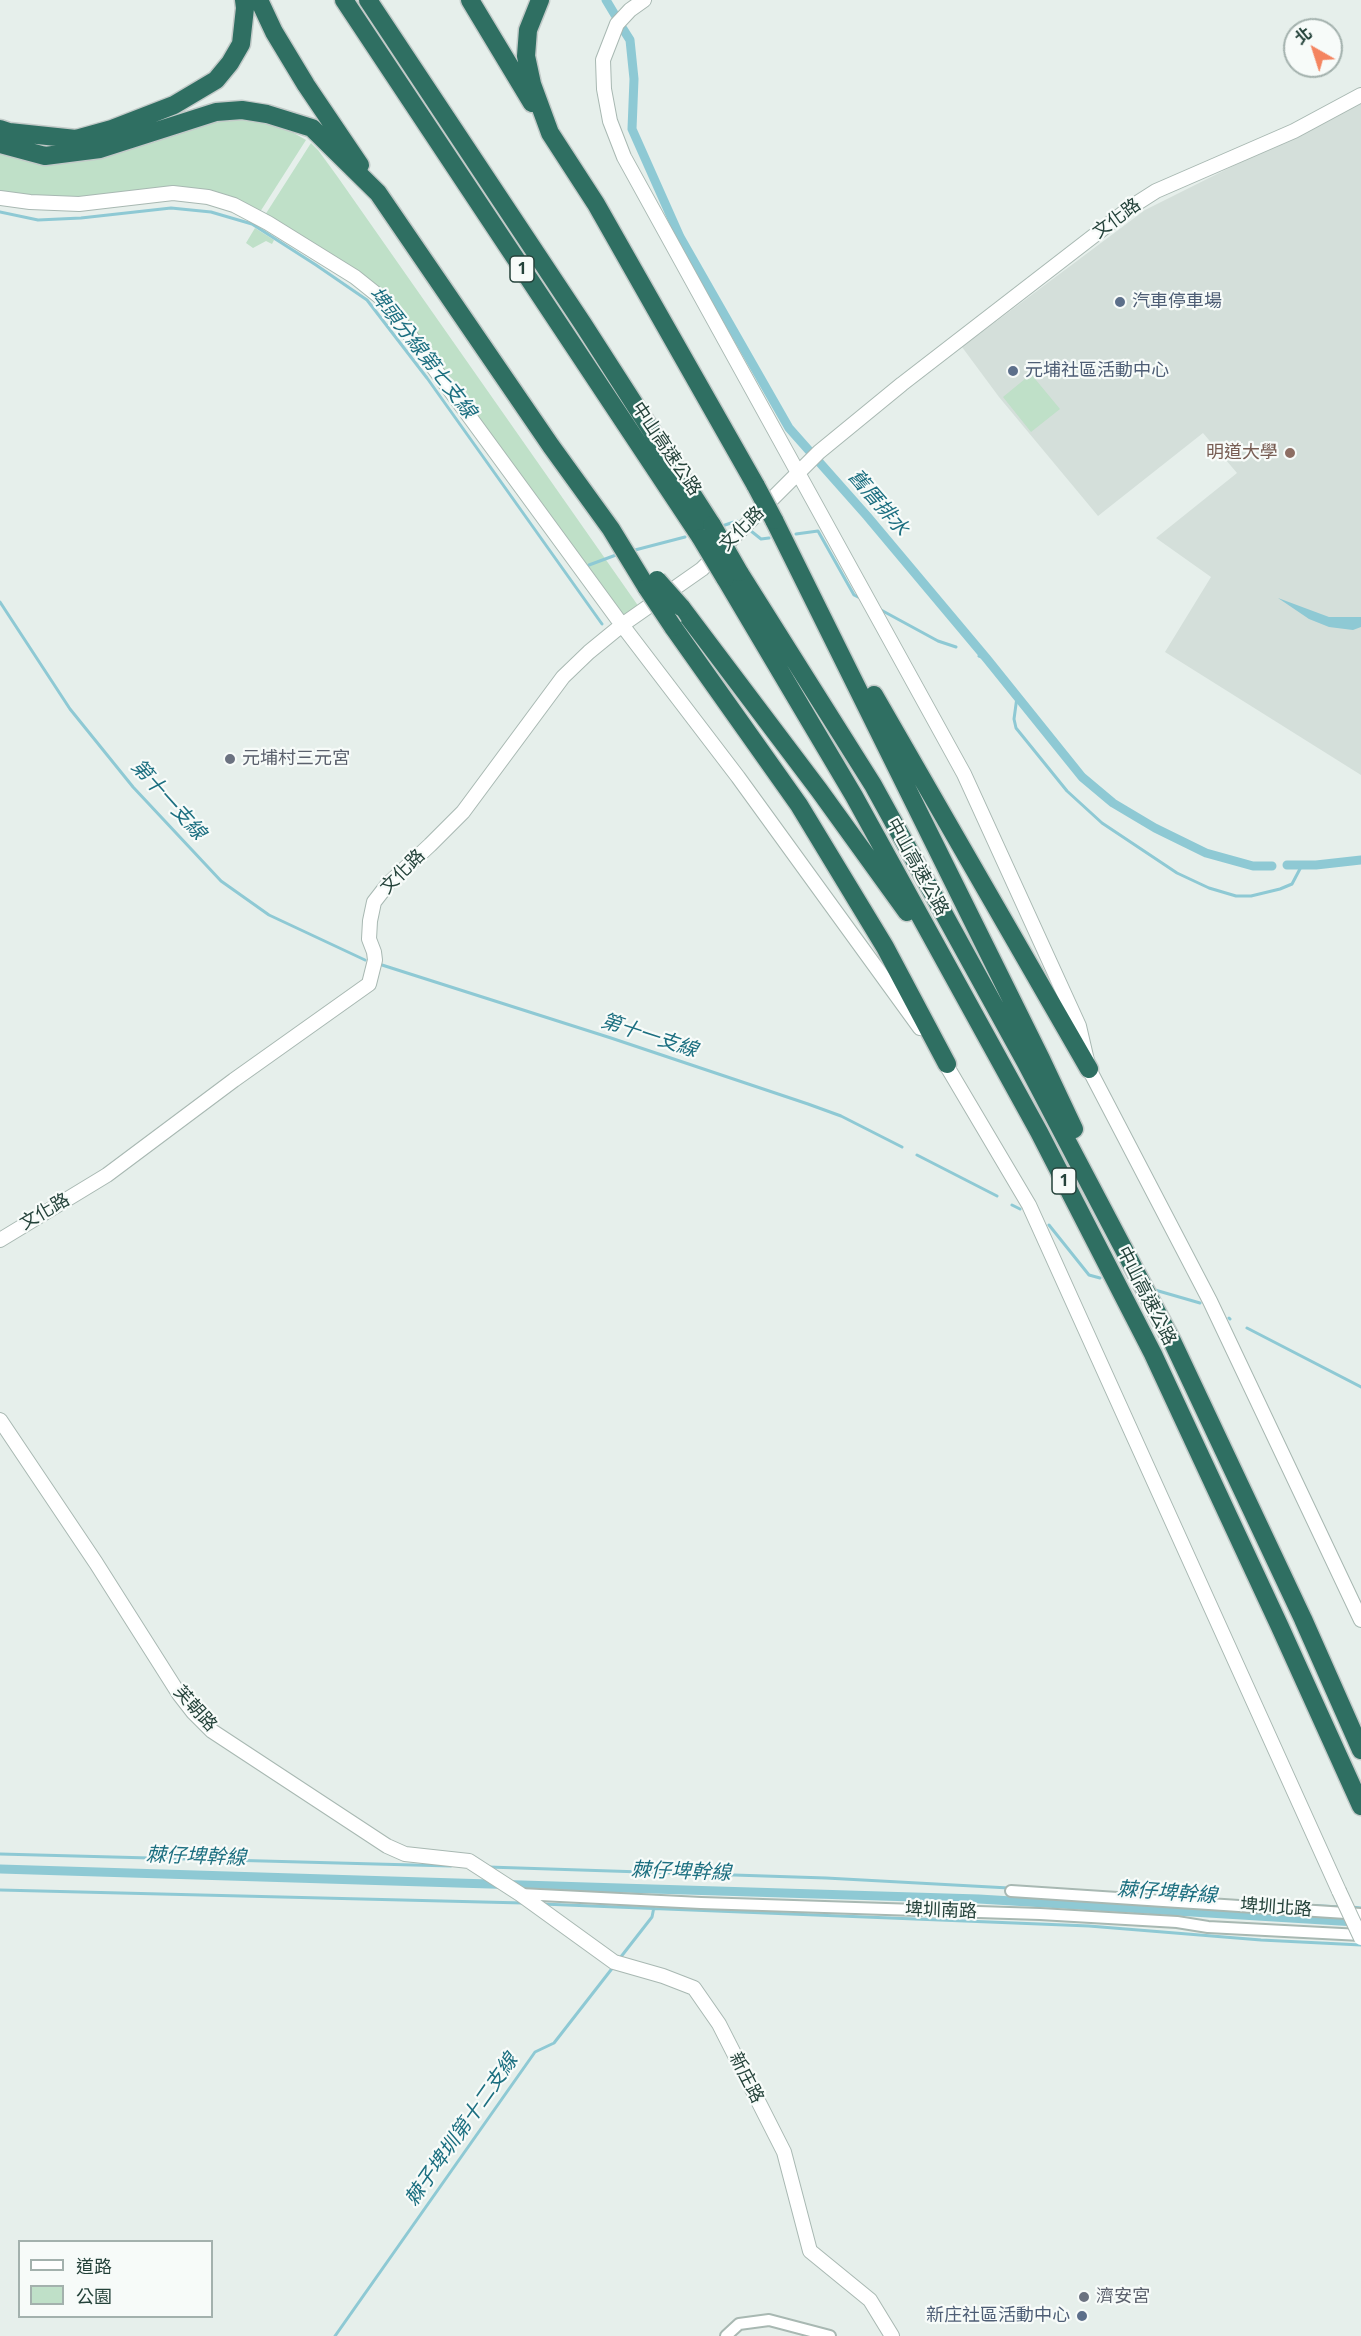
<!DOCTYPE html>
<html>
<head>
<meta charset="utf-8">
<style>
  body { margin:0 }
  #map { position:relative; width:1361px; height:2336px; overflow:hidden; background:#e6efeb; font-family:"Noto Sans","Noto Sans TC",sans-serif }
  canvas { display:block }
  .legend { position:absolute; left:18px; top:2240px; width:195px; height:78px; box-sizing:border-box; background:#f7fbf9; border:2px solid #a3b1ad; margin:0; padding:8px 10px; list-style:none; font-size:18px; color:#24423a }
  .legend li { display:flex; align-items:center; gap:12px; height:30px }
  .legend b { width:30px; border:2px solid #a3b1ad }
  .north { position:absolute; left:1283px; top:18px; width:60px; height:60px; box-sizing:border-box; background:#f7fbf9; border:2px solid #a3b1ad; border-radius:50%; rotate:321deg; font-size:16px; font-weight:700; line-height:24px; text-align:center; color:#24423a }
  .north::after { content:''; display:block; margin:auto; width:21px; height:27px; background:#f4845f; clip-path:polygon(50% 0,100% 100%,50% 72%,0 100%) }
</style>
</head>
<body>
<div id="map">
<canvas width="1361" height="2336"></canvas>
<ul class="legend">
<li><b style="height:8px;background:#fff"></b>道路</li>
<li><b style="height:16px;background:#bfe0c8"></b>公園</li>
</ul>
<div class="north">北</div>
</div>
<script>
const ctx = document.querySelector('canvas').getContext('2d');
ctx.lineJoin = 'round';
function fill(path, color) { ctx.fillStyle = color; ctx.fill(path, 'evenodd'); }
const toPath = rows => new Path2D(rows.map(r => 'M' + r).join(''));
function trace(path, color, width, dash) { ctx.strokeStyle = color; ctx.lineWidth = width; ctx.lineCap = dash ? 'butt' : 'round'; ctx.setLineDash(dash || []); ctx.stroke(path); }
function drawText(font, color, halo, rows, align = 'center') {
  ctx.font = font + ' "Noto Sans","Noto Sans TC",sans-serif'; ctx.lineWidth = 4.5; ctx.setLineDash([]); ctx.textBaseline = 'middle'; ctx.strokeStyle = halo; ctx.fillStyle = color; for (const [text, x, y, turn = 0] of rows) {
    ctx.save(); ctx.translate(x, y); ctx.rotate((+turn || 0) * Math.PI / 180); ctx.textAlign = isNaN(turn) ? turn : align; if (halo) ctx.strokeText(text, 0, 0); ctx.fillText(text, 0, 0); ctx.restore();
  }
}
const built = toPath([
  [1361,102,1361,775,1165,652,1211,577,1156,538,1237,473,1203,433,1098,516,999,397,962,347,1145,210]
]);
const green = toPath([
  [243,116,273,121,306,140,260,212,208,194,78,200,33,198,0,192,0,152,44,160,212,119],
  [311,143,318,150,337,176,639,607,624,618,504,457,422,339,392,304,265,215],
  [255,228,274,240,272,244,266,241,253,248,246,243],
  [1031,374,1060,409,1031,432,1003,397]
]);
const water = toPath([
  [1278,598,1329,617,1361,617,1361,627,1353,630,1329,627,1309,619]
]);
const stream = toPath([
  [0,212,38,220,81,218,171,208,211,212,252,224,316,265,367,300,427,378,602,624],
  [719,527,737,521],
  [751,531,761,539,769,538],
  [796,534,818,531,854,595,858,597],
  [635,550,685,537],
  [589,565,616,555],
  [0,602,70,709,133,787,221,881,269,915,365,960],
  [881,610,938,641,956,647],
  [979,656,987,659],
  [1017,697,1014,719,1016,728,1067,791,1102,823,1177,873,1209,888,1236,896,1251,896,1280,889,1292,884,1302,865],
  [382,965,611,1038,808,1104,841,1116,902,1147],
  [917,1155,997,1196],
  [1012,1205,1020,1209],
  [1049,1225,1089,1275,1100,1278],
  [1155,1290,1200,1303],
  [1229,1318,1230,1319],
  [1247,1328,1361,1387],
  [0,1854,451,1866],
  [488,1867,826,1878,1009,1888],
  [0,1890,523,1903],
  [542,1904,1089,1926,1261,1940,1361,1945],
  [1282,1904,1341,1907],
  [1351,1907,1361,1908],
  [620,1958,652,1917,654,1907],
  [335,2336,535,2052,554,2043,614,1966]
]);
const canal = toPath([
  [606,0,615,15],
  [623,29,630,40,634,79,632,129,680,237,789,428,867,516,987,659,1082,777,1113,803,1155,828,1206,853,1253,866,1272,866],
  [1287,865,1316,865,1361,860],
  [0,1869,979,1899,1356,1922]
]);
const minor = toPath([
  [1011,1891,1361,1914],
  [520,1894,701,1903,1040,1914,1177,1922,1208,1927,1361,1935],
  [726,2336,739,2324,769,2320,830,2336]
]);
const tertiary = toPath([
  [644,0,630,10,617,24,603,60,604,89,610,121,624,157,964,774,1079,1026,1089,1069,1210,1301,1361,1620],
  [0,198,30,202,79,204,173,193,208,197,234,205,268,223,355,277,380,297,398,319,622,625,738,777,920,1028],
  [942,1058,1029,1205,1339,1891],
  [0,1240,107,1175,234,1080,369,984,375,960,374,952,369,939,370,921,374,902,388,884,430,845,463,812,563,677,589,652,622,625,702,569,819,452,902,384,1131,207,1156,191,1294,131,1361,95],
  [0,1420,96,1563,179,1694,193,1712,212,1731,387,1846,405,1854,469,1861,520,1894,614,1962,663,1976,694,1988,719,2024,784,2152,810,2251,870,2300,892,2336]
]);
const motorway = toPath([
  [259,0,274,32,306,85,360,165],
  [344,0,701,538],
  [368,0,583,324,712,525],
  [470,0,532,103],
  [540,0,528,30,526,56,532,84,550,133,596,204,756,486],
  [0,129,9,132,76,139,112,129,174,105,216,80,230,63,241,44,245,8,244,0],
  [0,144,45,156,100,149,216,112,242,110,267,114,312,128,378,193,551,446,611,529,647,588],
  [774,520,1041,1059,1074,1129],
  [739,572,873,785,1026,1063,1173,1343,1303,1619,1361,1750],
  [725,578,854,796,1039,1132,1153,1354,1280,1627,1361,1806],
  [681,607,819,790,907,912],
  [673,627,799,805,885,947,947,1064],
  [874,695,1089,1069]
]);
const tertiaryBridge = toPath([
  [1339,1891,1361,1938]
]);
const motorwayBridge = toPath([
  [756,486,774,520],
  [712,525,739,572],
  [701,538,725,578],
  [657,580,681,607],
  [647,588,673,627]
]);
const markers = [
  [1120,302,6,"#5c6f8a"],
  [1013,371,6,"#5c6f8a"],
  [1290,453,6,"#8d6e63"],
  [230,759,6,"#6b7280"],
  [1084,2297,6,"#6b7280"],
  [1082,2316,6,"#5c6f8a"]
];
const shields = [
  [522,269,24],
  [1064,1181,24]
];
const shieldNames = [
  ["1",522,269],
  ["1",1064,1181]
];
const streetNames = [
  ["文化路",1117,219,-36],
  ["中山高速公路",666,449,56],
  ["文化路",742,529,-45],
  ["中山高速公路",917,867,61],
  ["文化路",403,872,-45],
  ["文化路",45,1212,-30],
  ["中山高速公路",1146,1296,63],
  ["芙朝路",195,1709,48],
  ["埤圳北路",1276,1908,4],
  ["埤圳南路",941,1911,2],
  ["新庄路",746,2078,63]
];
const serviceNames = [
  ["汽車停車場",1132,302],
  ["元埔社區活動中心",1025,371],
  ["新庄社區活動中心",1070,2316,"right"]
];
const educationNames = [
  ["明道大學",1278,453]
];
const worshipNames = [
  ["元埔村三元宮",242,759],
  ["濟安宮",1096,2297]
];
const waterNames = [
  ["埤頭分線第七支線",422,353,52],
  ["舊厝排水",878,503,49],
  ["第十一支線",168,800,48],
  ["第十一支線",649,1036,18],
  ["棘仔埤幹線",196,1857,2],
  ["棘仔埤幹線",681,1872,2],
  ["棘仔埤幹線",1167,1893,4],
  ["棘子埤圳第十二支線",462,2130,-55]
];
fill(built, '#d4dfda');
fill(green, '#bfe0c8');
fill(water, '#8ec9d4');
trace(stream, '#8ec9d4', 3);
trace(canal, '#8ec9d4', 9);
trace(minor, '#a8b8b2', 14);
trace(tertiary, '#a8b8b2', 16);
trace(motorway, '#c2cac8', 21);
trace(minor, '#fff', 10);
trace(tertiary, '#fff', 14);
trace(motorway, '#2f6f62', 18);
trace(tertiaryBridge, '#a8b8b2', 16, []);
trace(motorwayBridge, '#c2cac8', 21, []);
trace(tertiaryBridge, '#fff', 14);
trace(motorwayBridge, '#2f6f62', 18);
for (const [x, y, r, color] of markers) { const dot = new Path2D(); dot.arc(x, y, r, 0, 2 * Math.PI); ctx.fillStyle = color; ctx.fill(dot); trace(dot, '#f7fbf9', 2); }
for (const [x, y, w] of shields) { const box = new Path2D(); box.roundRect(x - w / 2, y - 13, w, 26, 4.5); ctx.fillStyle = '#f7fbf9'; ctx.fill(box); trace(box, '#24423a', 1.5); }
drawText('bold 16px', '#24423a', null, shieldNames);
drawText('18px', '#24423a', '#f7fbf9', streetNames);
drawText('18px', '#4e5e75', '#f7fbf9', serviceNames, 'left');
drawText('18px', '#785e54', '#f7fbf9', educationNames, 'right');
drawText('18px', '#5b616d', '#f7fbf9', worshipNames, 'left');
drawText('italic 20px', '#1c6f80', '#f7fbf9', waterNames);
</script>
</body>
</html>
